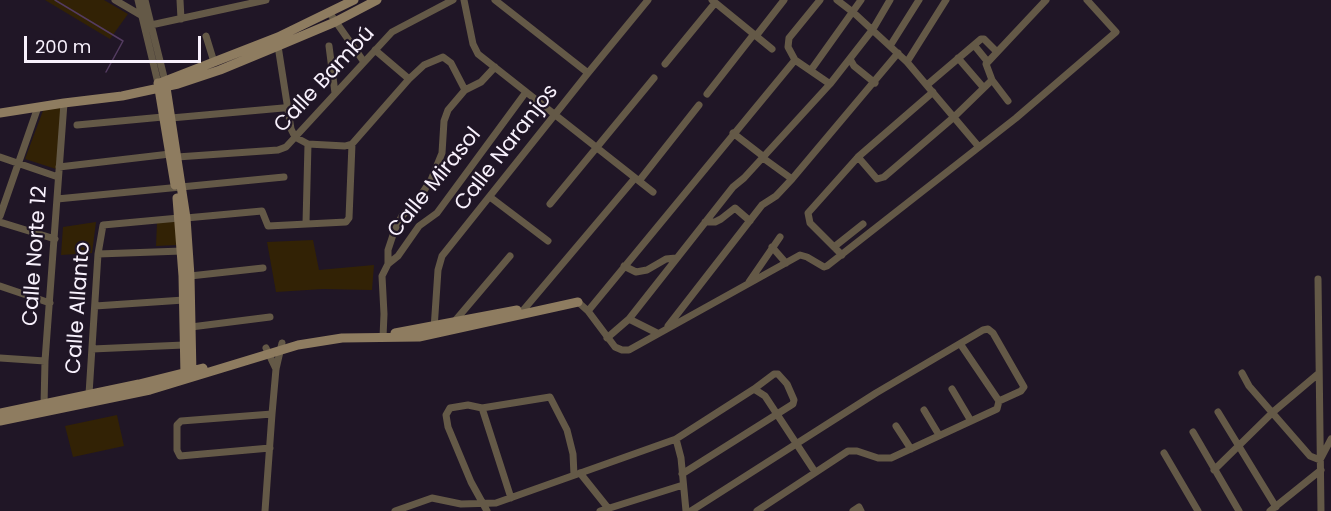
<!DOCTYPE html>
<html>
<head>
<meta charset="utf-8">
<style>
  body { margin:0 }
  #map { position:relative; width:1331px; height:511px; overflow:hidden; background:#201626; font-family:Poppins,sans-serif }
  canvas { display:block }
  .scale { position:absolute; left:24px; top:36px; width:177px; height:27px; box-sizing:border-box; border:3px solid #f8f1fd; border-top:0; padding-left:8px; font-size:18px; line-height:21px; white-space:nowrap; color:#f8f1fd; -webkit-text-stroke:4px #201626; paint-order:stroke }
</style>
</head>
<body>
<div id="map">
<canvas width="1331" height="511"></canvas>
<div class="scale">200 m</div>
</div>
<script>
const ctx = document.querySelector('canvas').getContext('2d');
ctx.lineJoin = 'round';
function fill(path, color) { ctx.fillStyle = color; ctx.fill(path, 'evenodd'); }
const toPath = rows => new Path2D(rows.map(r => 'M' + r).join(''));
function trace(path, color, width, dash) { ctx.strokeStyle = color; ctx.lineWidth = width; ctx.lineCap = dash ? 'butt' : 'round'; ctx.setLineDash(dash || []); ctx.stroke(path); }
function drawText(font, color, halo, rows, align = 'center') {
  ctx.font = font + ' Poppins,sans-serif'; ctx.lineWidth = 4.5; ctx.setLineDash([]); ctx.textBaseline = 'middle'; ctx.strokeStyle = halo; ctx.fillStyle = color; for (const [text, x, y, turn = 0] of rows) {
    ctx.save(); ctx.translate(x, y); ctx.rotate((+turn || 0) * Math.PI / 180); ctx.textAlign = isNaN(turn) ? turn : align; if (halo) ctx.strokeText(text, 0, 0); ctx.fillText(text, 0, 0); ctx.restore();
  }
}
const green = toPath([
  [45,0,104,0,128,14,110,39],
  [44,108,62,108,56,169,25,159],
  [179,220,177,245,156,246,157,223],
  [96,222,92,253,61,255,63,227],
  [313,240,319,270,374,265,372,290,323,289,276,292,267,242],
  [117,415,124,446,73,457,65,426]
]);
const stream = toPath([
  [55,0,123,41,106,72]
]);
const street = toPath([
  [115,0,144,17],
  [138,0,158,83],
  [145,0,165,81],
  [180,0,181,19],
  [464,0,473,44,478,54,653,192],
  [495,0,588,73],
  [712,0,772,49],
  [820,0,789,38,788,47,795,60,830,84],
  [837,0,854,13,907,62,979,147],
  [329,12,364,62],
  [151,25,266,0],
  [206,36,214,62],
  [756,36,784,0],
  [974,45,987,61],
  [278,46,291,129,295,137,308,144,345,146,352,144],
  [329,46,335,93],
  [890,46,919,0],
  [375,50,409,79],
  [958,58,983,87],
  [850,59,854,66,875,83],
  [907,62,946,0],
  [665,64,715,3],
  [811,70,861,0],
  [927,85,981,39,984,39,997,52],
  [707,94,754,34],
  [1008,101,992,80,986,64,1046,0],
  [171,118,283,108],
  [77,125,163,117],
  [733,133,764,157],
  [0,157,58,177],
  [177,157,278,150,286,147,392,32,453,0],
  [858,157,877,179,884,177,954,117,992,80],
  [763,158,792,179],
  [59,167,170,154],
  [639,181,699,105],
  [490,197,548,241],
  [57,199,284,177],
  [550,204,654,78],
  [0,216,38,107],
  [186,218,262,211,268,226,346,222,349,218,352,144,409,79,424,65,443,57,451,63,465,90],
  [0,222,55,239],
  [705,222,715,222,721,219,735,208,750,221],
  [306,223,308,144],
  [772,247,786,263],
  [834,247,863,224],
  [98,254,182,251],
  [842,255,810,223,808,213,858,157,933,92],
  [388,264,398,256,419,226,437,213,526,92],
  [624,266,636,272,647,270,666,259,676,258],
  [190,276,263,268],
  [1318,279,1321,511],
  [749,282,780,237],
  [0,286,50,303],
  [578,302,588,311,615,347,622,350,629,350,800,255,807,257,824,267,827,266,1016,118,1116,32,1087,0],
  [95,306,184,300],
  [588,311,795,60],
  [520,314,635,178],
  [629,319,657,333],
  [454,322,510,256],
  [668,326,762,205,776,196,792,179,898,53],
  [191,327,270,317],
  [434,329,438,270,442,256,588,73,648,0],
  [383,337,384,314,382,276,388,264,388,250,395,229,402,216,419,198,431,180,442,153,444,121,448,110,465,90,481,82,495,67],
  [607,338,629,319,733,187,744,178,830,84,873,29,890,0],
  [961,345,999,401],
  [266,348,276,369],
  [92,349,184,345],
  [0,358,45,361],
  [1242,373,1249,386,1310,456,1320,460,1331,439],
  [952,389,971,421],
  [89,394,98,254,103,225,179,218],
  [44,406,45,361,64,103],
  [482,408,511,498],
  [924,410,939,435],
  [1218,412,1276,507],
  [896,426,911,449],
  [1193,432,1239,511],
  [676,439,681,458,686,511],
  [270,448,180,456,177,450,177,425,181,421,272,414],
  [1164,453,1198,511],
  [1214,470,1273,412,1318,374],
  [580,473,608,508],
  [682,474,793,404,794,400,787,384,778,374,774,374,754,389],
  [265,511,272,414,276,369,282,343],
  [395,511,432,498,461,504,496,503,676,439,754,389,765,396,815,472],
  [487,511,471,482,448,427,446,415,450,408,468,405,482,408,550,397,567,430,573,454,574,475],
  [600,511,683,485],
  [691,511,876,393,983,330,988,329,993,333,1024,387,1021,391,999,401,997,409,891,458,878,458,857,451,848,451,757,511],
  [853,511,859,507,861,511],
  [1270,511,1321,470]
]);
const secondary = toPath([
  [165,81,186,218,190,276,192,375],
  [158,83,175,185],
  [160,83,278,37,354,0],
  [0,113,64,103,122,96,178,84,220,70,278,46,335,22,377,0],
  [177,198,183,276,185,376],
  [395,333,517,310],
  [0,413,139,384,203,368],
  [0,421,150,390,298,345,342,338,419,337,578,302]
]);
const streetNames = [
  ["Calle Bambú",325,80,-47],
  ["Calle Naranjos",507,148,-52],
  ["Calle Mirasol",435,183,-51],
  ["Calle Norte 12",36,256,-86],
  ["Calle Allanto",79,308,-86]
];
fill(green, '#322205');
trace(stream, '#543c61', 1.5);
trace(street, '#645947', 7);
trace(secondary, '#8e7c60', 9);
drawText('21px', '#f8f1fd', '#201626', streetNames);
</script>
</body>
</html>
